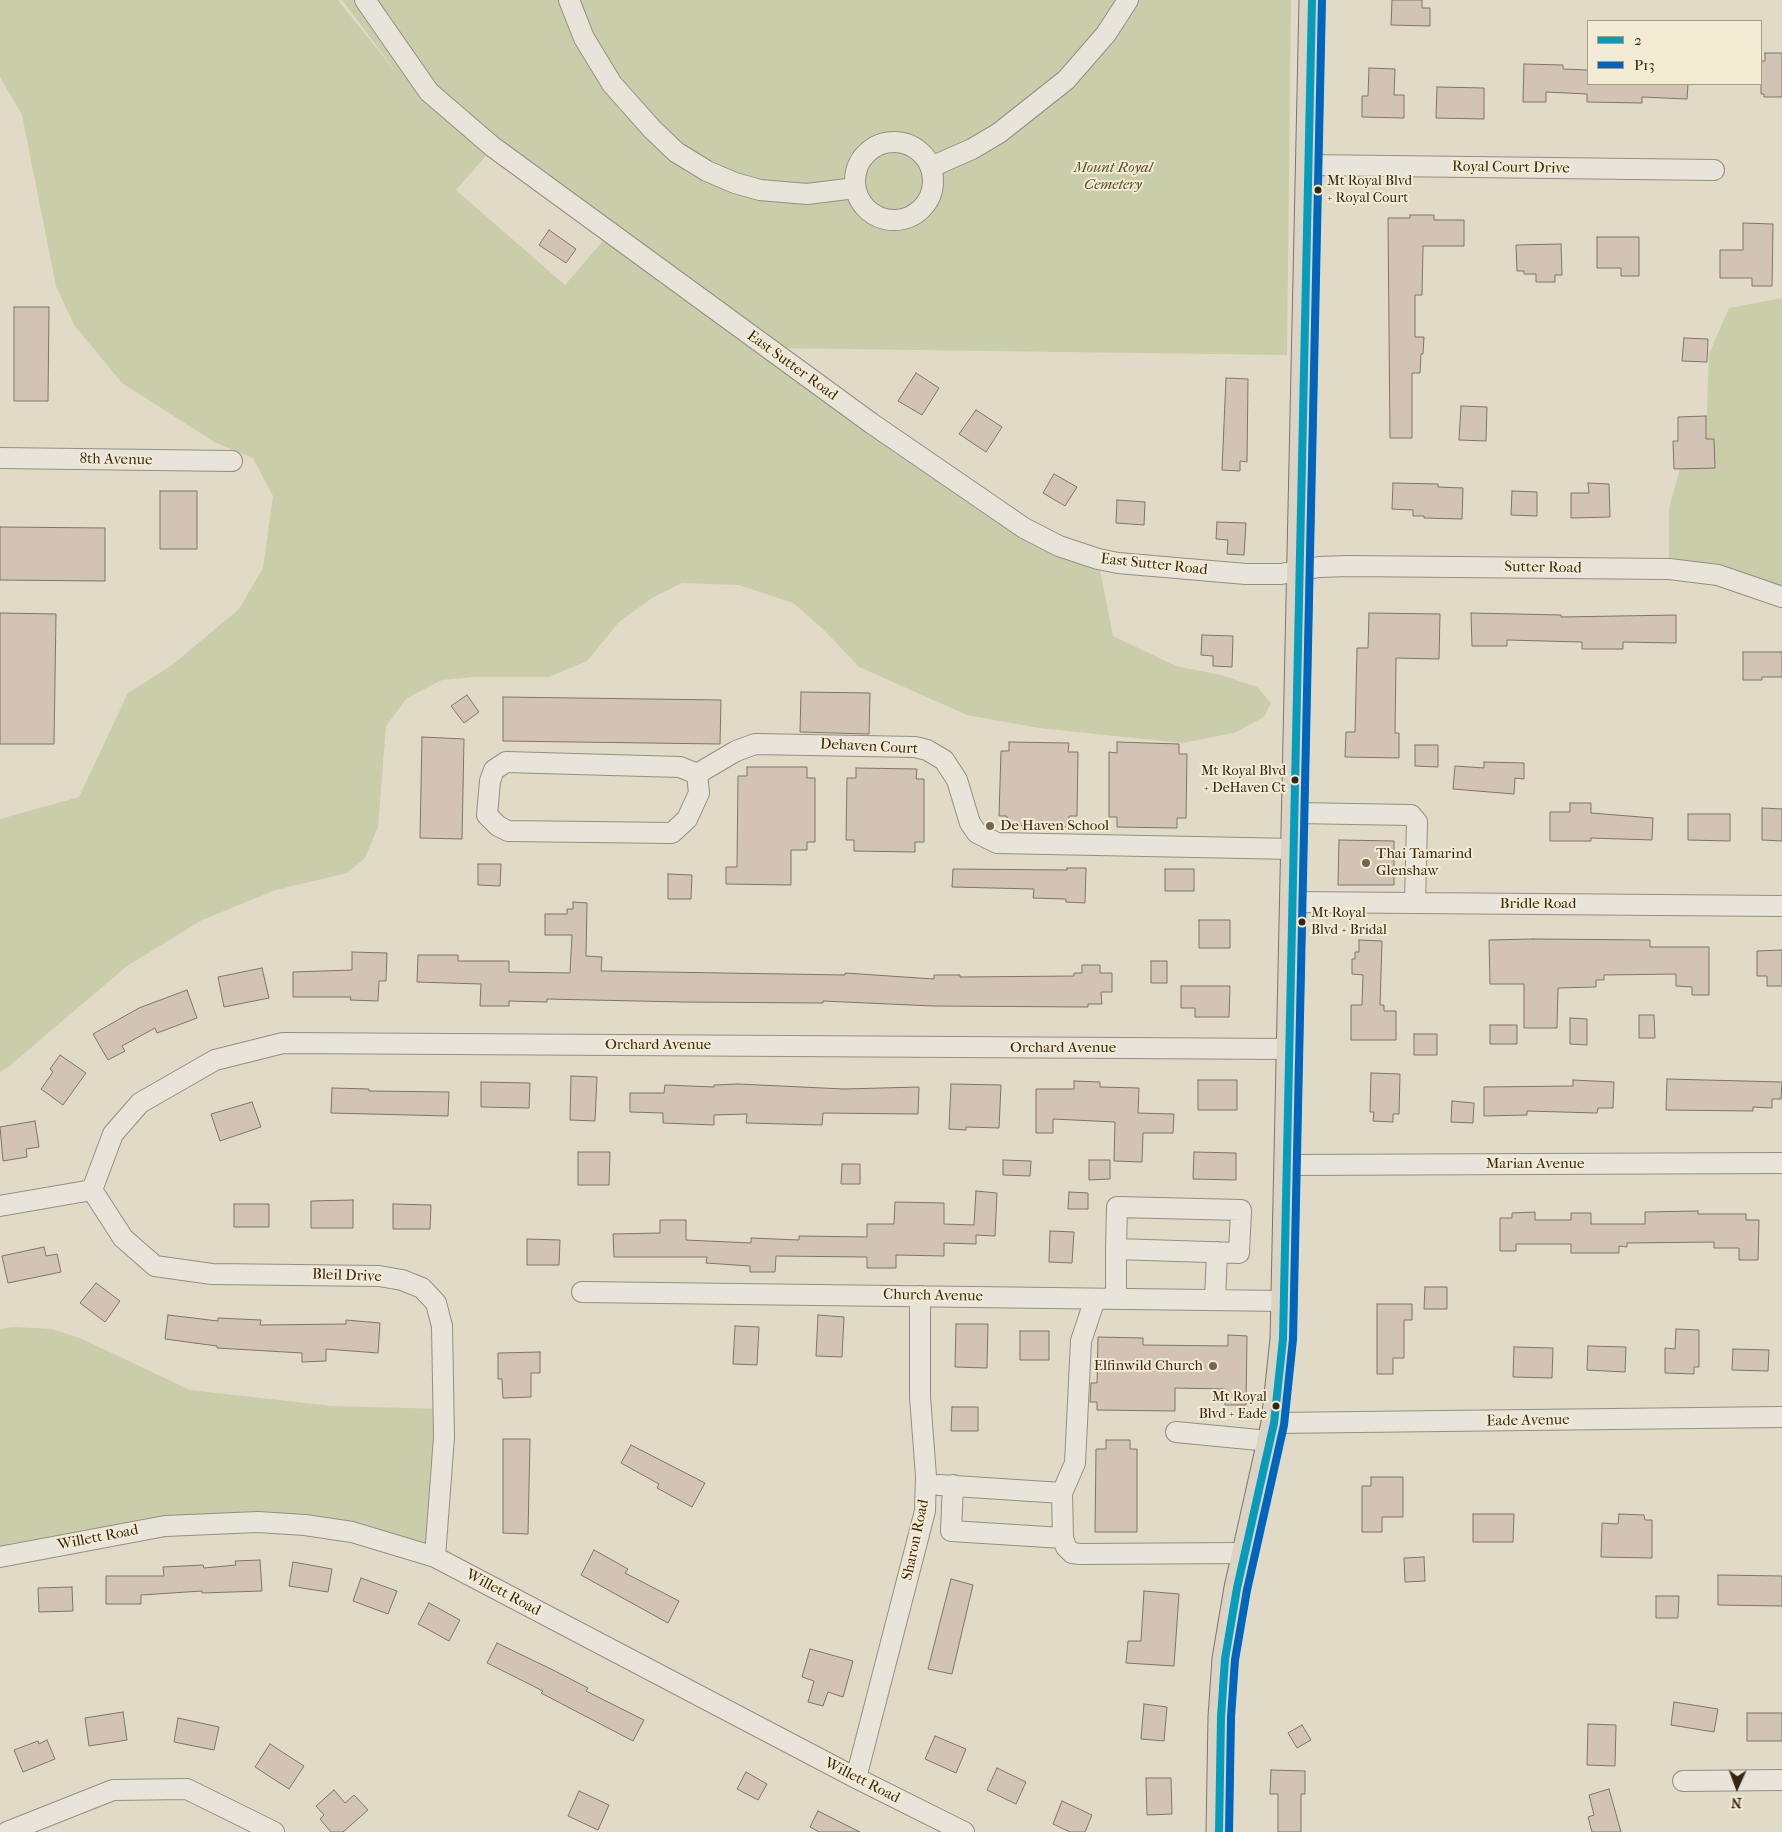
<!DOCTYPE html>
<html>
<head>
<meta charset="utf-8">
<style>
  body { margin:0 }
  #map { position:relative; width:1782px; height:1832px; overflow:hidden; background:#e1dac7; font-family:"IM FELL French Canon",serif }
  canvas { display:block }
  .legend { position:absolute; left:1587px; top:20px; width:175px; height:65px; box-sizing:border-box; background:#f3ebd3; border:1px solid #a89d85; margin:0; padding:6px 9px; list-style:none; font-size:15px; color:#38270f }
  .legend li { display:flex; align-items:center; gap:10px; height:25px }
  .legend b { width:25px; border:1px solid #a89d85 }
  .north { position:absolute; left:1712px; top:1762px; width:50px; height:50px; -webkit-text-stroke:4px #f3ebd3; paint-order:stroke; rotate:182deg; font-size:14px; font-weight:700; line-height:20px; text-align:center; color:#38270f }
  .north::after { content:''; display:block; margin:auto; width:18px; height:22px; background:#38270f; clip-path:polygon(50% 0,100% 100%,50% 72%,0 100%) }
</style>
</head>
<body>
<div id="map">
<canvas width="1782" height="1832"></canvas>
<ul class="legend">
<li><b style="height:6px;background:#069cbb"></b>2</li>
<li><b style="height:6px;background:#0065bd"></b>P13</li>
</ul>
<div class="north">N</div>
</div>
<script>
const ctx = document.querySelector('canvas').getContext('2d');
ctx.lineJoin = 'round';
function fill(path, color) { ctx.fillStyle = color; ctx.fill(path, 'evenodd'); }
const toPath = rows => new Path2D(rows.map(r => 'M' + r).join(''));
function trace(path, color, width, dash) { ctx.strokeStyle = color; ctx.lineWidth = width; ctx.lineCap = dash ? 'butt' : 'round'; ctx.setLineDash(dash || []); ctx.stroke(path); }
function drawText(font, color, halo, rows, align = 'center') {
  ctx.font = font + ' "IM FELL French Canon",serif'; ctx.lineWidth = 4; ctx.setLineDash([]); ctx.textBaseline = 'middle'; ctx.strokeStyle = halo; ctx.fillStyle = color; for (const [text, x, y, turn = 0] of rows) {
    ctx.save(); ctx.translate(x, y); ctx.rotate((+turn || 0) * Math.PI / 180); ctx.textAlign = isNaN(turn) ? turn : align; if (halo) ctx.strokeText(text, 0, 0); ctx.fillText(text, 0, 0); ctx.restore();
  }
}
const green = toPath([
  [0,0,338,0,403,81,342,0,1291,0,1287,355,770,348,935,467,1098,559,1113,636,1176,666,1221,675,1257,687,1271,703,1264,717,1234,733,1182,743,1039,728,967,715,859,667,823,629,793,603,739,585,682,583,652,598,619,622,587,661,549,677,474,677,442,680,407,698,386,726,378,827,365,858,347,873,276,890,202,920,127,966,7,1068,0,1072,0,819,79,797,128,693,172,665,239,609,263,568,273,496,253,458,216,443,122,383,74,325,56,286,22,115,0,77],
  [491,150,609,234,565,285,456,190],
  [1782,298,1782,597,1669,569,1669,508,1681,465,1706,439,1709,354,1729,308],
  [12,1327,52,1329,82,1339,190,1390,332,1406,444,1409,435,1557,258,1522,0,1557,0,1329]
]);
const building = toPath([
  [1392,0,1422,0,1422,8,1430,8,1430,26,1391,25,1392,0],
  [1765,53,1782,53,1782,97,1764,97,1764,94,1761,94,1761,61,1765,61,1765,53],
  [1524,64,1563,65,1563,69,1588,70,1588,84,1688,84,1687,99,1642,97,1642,103,1587,102,1587,94,1546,92,1546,102,1523,102,1524,64],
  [1369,68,1395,69,1394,95,1404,95,1404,118,1362,117,1362,96,1368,96,1369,68],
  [1437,87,1484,88,1484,119,1436,118,1437,87],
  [1410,215,1434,215,1434,220,1464,220,1464,246,1423,246,1422,295,1415,295,1415,337,1424,337,1423,354,1421,354,1420,373,1412,373,1412,438,1390,438,1388,218,1410,218,1410,215],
  [1743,223,1773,224,1772,286,1752,286,1752,278,1720,278,1720,250,1743,250,1743,223],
  [549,230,576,249,566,263,539,245,549,230],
  [1597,237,1639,237,1639,276,1621,276,1621,268,1597,268,1597,237],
  [1561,244,1562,275,1555,275,1555,282,1536,282,1536,274,1524,274,1524,271,1517,271,1516,245,1561,244],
  [14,307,49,307,48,401,14,401,14,307],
  [1684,338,1708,339,1707,362,1682,361,1684,338],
  [916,373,939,388,922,415,898,401,916,373],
  [1226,378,1248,379,1247,462,1240,461,1240,471,1222,470,1226,378],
  [1461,406,1487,407,1486,441,1459,440,1461,406],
  [976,410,1002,427,986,452,959,434,976,410],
  [1706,416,1706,439,1714,439,1715,468,1674,469,1673,441,1678,441,1678,417,1706,416],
  [1054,474,1077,487,1065,506,1043,493,1054,474],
  [1393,483,1438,484,1438,487,1463,488,1462,519,1424,518,1424,516,1413,516,1413,510,1392,509,1393,483],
  [1588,483,1609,484,1610,517,1571,518,1571,493,1589,493,1588,483],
  [160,491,197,491,197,549,160,549,160,491],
  [1512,491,1537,492,1537,516,1511,515,1512,491],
  [1117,500,1145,502,1144,525,1116,523,1117,500],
  [1217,522,1246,523,1244,555,1227,554,1228,540,1216,539,1217,522],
  [0,527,105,528,105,581,0,580,0,527],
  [0,613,56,614,54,744,0,744,0,613],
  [1369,613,1440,614,1439,659,1396,658,1395,733,1399,733,1399,758,1345,757,1346,732,1355,732,1357,648,1368,648,1369,613],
  [1471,613,1561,615,1561,617,1676,615,1676,643,1623,642,1623,649,1582,649,1582,642,1507,640,1507,646,1472,646,1471,613],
  [1202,635,1233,636,1232,667,1213,666,1213,656,1201,655,1202,635],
  [1743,652,1782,652,1782,677,1762,677,1762,680,1743,680,1743,652],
  [801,692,870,693,869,734,800,732,801,692],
  [467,695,479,712,464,723,451,706,467,695],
  [503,697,721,700,720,744,503,741,503,697],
  [422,737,464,739,462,839,420,838,422,737],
  [1009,742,1069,743,1068,752,1078,752,1077,816,1069,816,1069,827,1007,825,1007,816,999,816,1001,751,1009,751,1009,742],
  [1117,742,1179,744,1179,754,1187,754,1186,818,1177,818,1177,828,1117,827,1117,817,1109,817,1109,752,1117,753,1117,742],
  [1415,745,1438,745,1438,767,1415,766,1415,745],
  [1484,762,1524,763,1524,779,1515,778,1514,794,1453,789,1455,766,1484,768,1484,762],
  [747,767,807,767,807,778,815,778,815,842,807,842,807,850,791,850,791,885,726,884,726,867,737,867,738,776,747,776,747,767],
  [856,768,917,769,916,779,924,779,924,842,915,842,915,852,854,851,854,840,846,840,847,778,856,778,856,768],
  [1570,803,1591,803,1591,813,1653,818,1652,840,1591,838,1591,841,1550,841,1550,812,1570,812,1570,803],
  [1762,808,1782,809,1782,841,1762,840,1762,808],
  [1688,814,1730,814,1730,841,1688,840,1688,814],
  [1339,840,1394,841,1394,885,1338,885,1339,840],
  [478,864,501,864,500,886,478,885,478,864],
  [1067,868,1086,868,1085,903,1066,902,1066,899,1033,898,1034,889,952,887,953,869,1067,870,1067,868],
  [1165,869,1194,869,1194,891,1165,891,1165,869],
  [668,874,692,875,691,899,668,899,668,874],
  [573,902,587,903,586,956,602,957,601,971,845,975,845,973,934,979,934,975,960,975,960,977,1074,976,1074,973,1082,973,1082,965,1100,965,1100,973,1112,973,1112,992,1101,992,1102,1004,1088,1004,1088,1007,933,1006,823,1001,823,1003,683,1002,547,999,547,1002,509,1001,509,1006,480,1006,481,984,417,982,418,955,458,955,458,961,509,961,509,972,570,973,572,935,545,935,545,914,567,914,567,909,573,909,573,902],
  [1199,920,1230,920,1230,948,1199,948,1199,920],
  [1533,939,1650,940,1650,947,1709,947,1709,995,1692,995,1692,987,1676,986,1676,974,1604,975,1604,980,1596,980,1596,987,1558,988,1557,1028,1524,1028,1524,984,1490,984,1489,940,1533,939],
  [1359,940,1382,941,1380,1005,1384,1005,1384,1011,1396,1011,1396,1040,1351,1040,1351,1005,1362,1005,1363,975,1352,974,1352,959,1355,959,1355,952,1359,952,1359,940],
  [1782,950,1782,986,1767,986,1767,976,1757,976,1757,951,1782,950],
  [352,952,387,953,386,981,379,981,378,1001,350,1000,351,997,293,997,293,972,352,970,352,952],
  [1151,961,1167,961,1167,983,1151,983,1151,961],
  [262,968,269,998,224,1007,218,977,262,968],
  [1181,986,1230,986,1229,1017,1195,1017,1195,1008,1181,1008,1181,986],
  [187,990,197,1018,157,1033,155,1028,122,1046,125,1051,108,1060,93,1034,139,1008,187,990],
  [1639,1015,1654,1015,1655,1038,1639,1038,1639,1015],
  [1570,1018,1587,1019,1587,1045,1570,1044,1570,1018],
  [1490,1025,1517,1025,1517,1044,1490,1044,1490,1025],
  [1414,1034,1437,1034,1437,1055,1414,1055,1414,1034],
  [60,1055,86,1073,63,1105,41,1089,53,1072,50,1069,60,1055],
  [1371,1073,1400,1074,1399,1114,1393,1114,1393,1122,1373,1121,1374,1112,1370,1112,1371,1073],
  [571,1076,597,1077,595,1121,570,1120,571,1076],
  [1667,1079,1782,1082,1781,1099,1772,1099,1772,1108,1753,1107,1753,1111,1666,1110,1667,1079],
  [1198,1080,1237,1080,1237,1110,1198,1110,1198,1080],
  [1573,1080,1614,1082,1613,1108,1598,1108,1597,1113,1527,1111,1527,1115,1484,1116,1484,1087,1573,1086,1573,1080],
  [1074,1081,1100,1082,1100,1087,1139,1088,1138,1113,1174,1114,1173,1133,1143,1133,1142,1162,1114,1161,1115,1122,1053,1119,1053,1133,1036,1133,1036,1089,1074,1089,1074,1081],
  [481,1082,530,1083,529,1108,481,1107,481,1082],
  [738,1084,844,1089,919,1087,918,1114,823,1113,822,1125,746,1123,747,1114,714,1115,714,1125,663,1123,663,1113,630,1112,630,1093,664,1093,665,1085,714,1087,714,1085,738,1084],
  [951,1084,1001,1085,999,1128,966,1127,966,1130,949,1129,951,1084],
  [332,1088,369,1089,369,1091,449,1092,448,1116,331,1113,332,1088],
  [1452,1101,1474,1103,1473,1123,1451,1122,1452,1101],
  [252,1102,261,1127,220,1141,211,1114,252,1102],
  [35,1121,39,1147,26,1149,27,1157,3,1161,0,1127,35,1121],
  [578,1152,610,1152,609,1185,578,1185,578,1152],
  [1194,1152,1236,1153,1236,1180,1193,1179,1194,1152],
  [1003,1160,1031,1161,1030,1176,1003,1175,1003,1160],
  [1089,1160,1110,1160,1110,1179,1089,1180,1089,1160],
  [842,1164,860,1164,860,1184,841,1184,842,1164],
  [976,1191,997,1193,995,1236,976,1235,976,1244,944,1243,944,1256,896,1255,896,1268,867,1268,867,1257,776,1256,775,1272,750,1272,750,1266,706,1263,707,1257,614,1257,613,1234,660,1233,660,1220,686,1220,686,1240,751,1243,751,1238,799,1240,799,1236,867,1237,867,1224,894,1224,895,1202,944,1203,944,1224,974,1225,976,1191],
  [1069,1192,1088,1193,1088,1209,1068,1209,1069,1192],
  [353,1200,353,1228,311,1228,311,1201,353,1200],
  [234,1204,269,1204,269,1227,234,1227,234,1204],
  [393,1204,431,1205,430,1229,393,1229,393,1204],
  [1698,1211,1698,1214,1746,1214,1746,1220,1759,1220,1758,1260,1739,1260,1739,1248,1714,1248,1714,1242,1627,1243,1627,1247,1619,1246,1619,1253,1571,1253,1571,1244,1516,1244,1516,1251,1500,1251,1500,1218,1512,1218,1512,1213,1535,1212,1535,1220,1571,1220,1571,1213,1591,1213,1591,1224,1645,1224,1645,1212,1698,1211],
  [1050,1231,1074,1232,1072,1263,1049,1262,1050,1231],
  [527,1239,560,1240,559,1265,527,1265,527,1239],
  [44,1247,46,1256,57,1254,61,1272,8,1283,2,1256,44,1247],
  [96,1283,120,1301,105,1322,80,1303,96,1283],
  [1425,1287,1447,1287,1447,1309,1424,1309,1425,1287],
  [1377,1304,1412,1304,1412,1320,1404,1320,1404,1358,1393,1358,1393,1374,1377,1374,1377,1304],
  [168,1315,218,1321,218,1318,261,1320,260,1325,346,1324,346,1320,380,1323,378,1353,326,1349,326,1361,302,1362,302,1353,217,1348,217,1346,165,1339,168,1315],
  [818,1315,844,1317,842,1357,816,1356,818,1315],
  [956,1324,988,1324,987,1368,955,1367,956,1324],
  [735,1326,759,1327,757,1365,733,1364,735,1326],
  [1676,1329,1699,1330,1699,1367,1694,1367,1694,1374,1665,1373,1665,1348,1675,1349,1676,1329],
  [1020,1331,1049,1331,1049,1360,1020,1360,1020,1331],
  [1228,1335,1247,1336,1246,1405,1225,1405,1225,1389,1175,1388,1175,1411,1097,1410,1097,1402,1090,1402,1091,1383,1097,1383,1098,1337,1143,1338,1143,1345,1228,1346,1228,1335],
  [1588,1346,1626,1347,1625,1372,1587,1370,1588,1346],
  [1514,1347,1553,1348,1552,1378,1513,1377,1514,1347],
  [1733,1349,1769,1350,1768,1371,1732,1370,1733,1349],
  [540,1352,540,1373,531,1373,531,1397,503,1398,502,1379,498,1379,498,1353,540,1352],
  [952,1407,978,1407,978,1431,951,1431,952,1407],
  [503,1439,530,1439,528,1534,503,1533,503,1439],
  [1106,1440,1130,1440,1130,1449,1137,1449,1137,1532,1095,1532,1096,1449,1106,1449,1106,1440],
  [631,1445,705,1483,692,1507,657,1488,659,1484,621,1463,631,1445],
  [1371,1477,1403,1477,1403,1517,1382,1517,1382,1532,1362,1532,1362,1486,1371,1486,1371,1477],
  [1473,1514,1514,1514,1513,1542,1473,1542,1473,1514],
  [1619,1514,1644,1515,1645,1520,1652,1520,1652,1558,1601,1557,1602,1523,1618,1524,1619,1514],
  [594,1550,628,1569,625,1573,679,1601,668,1623,581,1575,594,1550],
  [1424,1557,1425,1581,1405,1582,1404,1558,1424,1557],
  [260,1560,262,1591,202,1593,202,1591,141,1595,141,1604,106,1604,106,1576,164,1576,163,1567,203,1565,204,1568,236,1565,235,1561,260,1560],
  [293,1562,332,1569,328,1592,289,1586,293,1562],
  [1718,1575,1782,1576,1782,1606,1718,1605,1718,1575],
  [361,1578,397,1591,388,1614,353,1601,361,1578],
  [951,1579,973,1585,952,1674,928,1669,951,1579],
  [72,1587,73,1611,39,1612,38,1588,72,1587],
  [1144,1591,1179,1594,1174,1666,1126,1663,1128,1641,1141,1641,1144,1591],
  [1656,1596,1679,1596,1678,1618,1656,1618,1656,1596],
  [429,1603,460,1620,449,1641,418,1624,429,1603],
  [497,1643,553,1670,588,1688,586,1691,644,1720,633,1741,541,1693,543,1691,487,1663,497,1643],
  [810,1649,853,1661,843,1697,828,1692,823,1706,808,1702,814,1681,802,1677,810,1649],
  [1674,1702,1718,1709,1714,1732,1671,1725,1674,1702],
  [1144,1704,1167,1707,1164,1741,1141,1739,1144,1704],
  [123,1712,127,1740,89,1746,85,1718,123,1712],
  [1747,1713,1782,1713,1782,1741,1747,1741,1747,1713],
  [178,1718,219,1727,214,1750,174,1742,178,1718],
  [1588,1724,1616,1725,1615,1766,1587,1765,1588,1724],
  [1302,1725,1311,1740,1297,1748,1288,1733,1302,1725],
  [935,1736,966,1749,956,1773,925,1759,935,1736],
  [47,1740,55,1759,23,1772,14,1750,38,1741,39,1744,47,1740],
  [270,1744,304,1766,289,1789,255,1767,270,1744],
  [997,1768,1026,1782,1016,1804,987,1790,997,1768],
  [1271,1770,1305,1771,1305,1794,1301,1794,1301,1832,1278,1832,1278,1794,1270,1794,1271,1770],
  [746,1772,767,1784,758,1800,737,1789,746,1772],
  [1146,1778,1171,1778,1172,1814,1147,1815,1146,1778],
  [1609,1789,1621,1832,1592,1832,1588,1817,1594,1815,1589,1795,1609,1789],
  [334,1790,345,1803,354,1795,368,1810,343,1832,331,1832,320,1819,324,1815,316,1806,334,1790],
  [579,1791,609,1805,598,1830,568,1816,579,1791],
  [1062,1801,1092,1815,1085,1832,1070,1832,1053,1824,1062,1801],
  [818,1811,860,1832,819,1832,810,1827,818,1811]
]);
const minor = toPath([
  [365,0,429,92,493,147,871,423,1024,528,1059,546,1098,559,1118,563,1246,574,1281,574,1319,567,1348,566,1669,569,1718,575,1782,597],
  [569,0,584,38,612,84,652,129,676,152,707,171,735,183,760,190,807,194,855,188],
  '855 181a39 39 0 1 1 78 0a39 39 0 1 1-78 0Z',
  [1308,165,1714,170],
  [931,167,972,149,999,133,1066,80,1106,34,1128,0],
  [0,458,232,461],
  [506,762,680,767,697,774,699,793,687,819,672,833,508,831,498,826,487,815,490,781,494,770,506,762],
  [697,774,736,751,755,744,915,747,927,750,944,760,957,780,970,823,977,833,997,843,1294,849],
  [1295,813,1411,815,1417,822,1415,903],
  [1293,902,1782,906],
  [1288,1165,1782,1163],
  [92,1190,113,1134,140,1103,215,1060,283,1043,1291,1049],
  [92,1190,123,1238,155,1266,212,1274,379,1276,402,1280,422,1288,436,1303,442,1326,444,1437,435,1557],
  [0,1206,92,1190],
  [1116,1249,1239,1253,1241,1210,1117,1207,1116,1249,1116,1299],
  [582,1292,1284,1301],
  [1095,1299,1081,1341,1075,1463,1062,1493,1063,1538,1066,1547,1072,1553,1080,1554,1245,1553],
  [1215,1300,1217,1252],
  [1274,1423,1782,1417],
  [1176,1432,1269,1441],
  [939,1485,1062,1493],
  [953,1485,951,1531,1063,1538],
  [0,1557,165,1526,258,1522,305,1525,352,1532,435,1557,856,1778,964,1832],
  [856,1778,925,1511,926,1476,920,1397,920,1296],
  [1683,1781,1782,1780],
  [7,1832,113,1790,187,1789,274,1832]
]);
const major = toPath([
  [1219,1832,1221,1717,1225,1659,1237,1588,1274,1423,1283,1339,1312,0]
]);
const bus1 = toPath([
  [1219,1832,1221,1717,1225,1659,1237,1588,1274,1423,1283,1339,1312,0]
]);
const bus2 = toPath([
  [1229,1832,1231,1717,1235,1660,1247,1590,1284,1425,1293,1339,1322,0]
]);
const markers = [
  [1318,190,4.5,"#38270f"],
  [1295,780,4.5,"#38270f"],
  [990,826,5,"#73664f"],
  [1366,863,5,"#73664f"],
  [1302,922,4.5,"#38270f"],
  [1213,1366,5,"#73664f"],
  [1276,1406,4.5,"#38270f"]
];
const busNames = [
  ["Mt Royal Blvd",1327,182],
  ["+ Royal Court",1327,199],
  ["Mt Royal Blvd",1286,772,"right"],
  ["+ DeHaven Ct",1286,789,"right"],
  ["Mt Royal",1311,914],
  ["Blvd + Bridal",1311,931],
  ["Mt Royal",1267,1398,"right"],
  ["Blvd + Eade",1267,1415,"right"]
];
const parkNames = [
  ["Mount Royal",1113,168],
  ["Cemetery",1113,185]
];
const streetNames = [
  ["Royal Court Drive",1511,168,1],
  ["East Sutter Road",792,366,36],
  ["8th Avenue",116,460,1],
  ["East Sutter Road",1154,565,6],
  ["Sutter Road",1543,568,1],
  ["Dehaven Court",869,747,3],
  ["Bridle Road",1538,904],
  ["Orchard Avenue",658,1045],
  ["Orchard Avenue",1063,1048],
  ["Marian Avenue",1535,1164],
  ["Bleil Drive",347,1276,2],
  ["Church Avenue",933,1296,1],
  ["Eade Avenue",1528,1421,-1],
  ["Willett Road",98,1538,-11],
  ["Sharon Road",916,1540,-78],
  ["Willett Road",503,1593,28],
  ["Willett Road",862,1781,27]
];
const poiNames = [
  ["De Haven School",1000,826],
  ["Thai Tamarind",1376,854],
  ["Glenshaw",1376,871],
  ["Elfinwild Church",1203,1366,"right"]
];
fill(green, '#cacda9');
fill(building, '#d3c3b5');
trace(building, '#7d7669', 1);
trace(minor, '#958f81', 22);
trace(major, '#7d7669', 27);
trace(minor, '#e8e4da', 20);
trace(major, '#dbd4c5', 25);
trace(bus1, '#069cbb', 8);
trace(bus2, '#0065bd', 8);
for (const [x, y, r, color] of markers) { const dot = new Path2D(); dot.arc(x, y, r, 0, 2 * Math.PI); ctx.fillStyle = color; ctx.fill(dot); trace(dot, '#f3ebd3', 2); }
drawText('14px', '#38270f', '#f3ebd3', busNames, 'left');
drawText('italic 15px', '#584e30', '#f3ebd3', parkNames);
drawText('15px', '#38270f', '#f3ebd3', streetNames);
drawText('15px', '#38270f', '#f3ebd3', poiNames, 'left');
</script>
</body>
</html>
